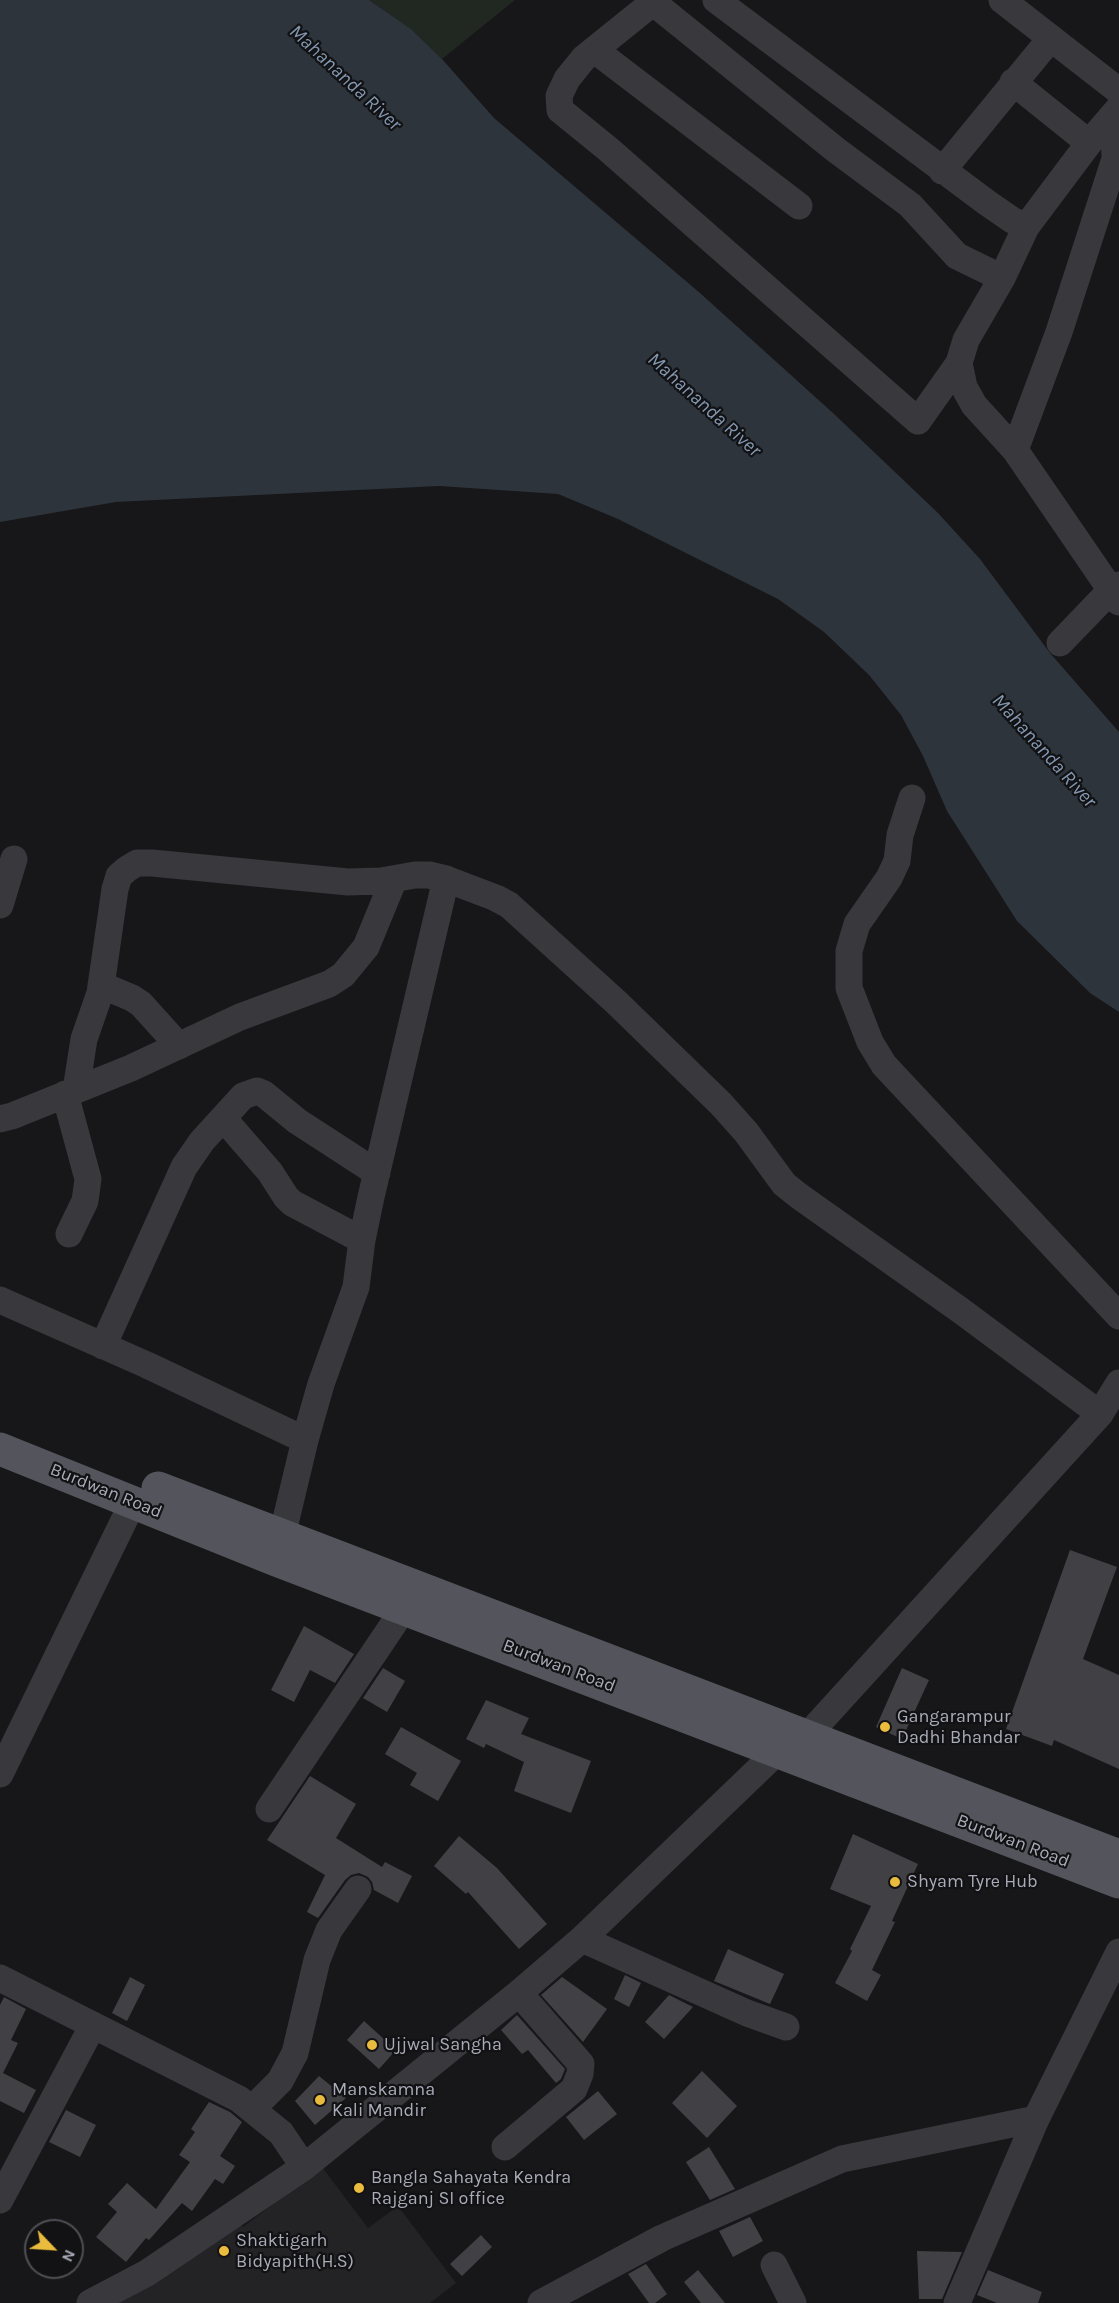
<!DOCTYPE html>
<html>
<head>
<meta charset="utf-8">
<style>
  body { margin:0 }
  #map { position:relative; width:1119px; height:2303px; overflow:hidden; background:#171618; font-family:Karla,sans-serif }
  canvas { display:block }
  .north { position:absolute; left:24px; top:2219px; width:60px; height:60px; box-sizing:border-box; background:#121113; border:2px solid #4e4f55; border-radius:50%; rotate:115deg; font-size:16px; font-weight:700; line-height:24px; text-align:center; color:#a9acb8 }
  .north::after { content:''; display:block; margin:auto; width:21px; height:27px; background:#eabc3d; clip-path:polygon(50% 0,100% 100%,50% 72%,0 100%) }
</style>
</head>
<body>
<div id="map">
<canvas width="1119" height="2303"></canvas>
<div class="north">N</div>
</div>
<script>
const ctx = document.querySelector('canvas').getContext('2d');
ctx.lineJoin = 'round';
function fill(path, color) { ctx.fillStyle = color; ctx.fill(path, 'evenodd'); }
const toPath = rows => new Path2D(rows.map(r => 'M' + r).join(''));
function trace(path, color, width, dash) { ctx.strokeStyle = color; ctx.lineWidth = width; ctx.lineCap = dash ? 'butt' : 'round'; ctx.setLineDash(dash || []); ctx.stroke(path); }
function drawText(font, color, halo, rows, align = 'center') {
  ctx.font = font + ' Karla,sans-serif'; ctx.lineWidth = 4.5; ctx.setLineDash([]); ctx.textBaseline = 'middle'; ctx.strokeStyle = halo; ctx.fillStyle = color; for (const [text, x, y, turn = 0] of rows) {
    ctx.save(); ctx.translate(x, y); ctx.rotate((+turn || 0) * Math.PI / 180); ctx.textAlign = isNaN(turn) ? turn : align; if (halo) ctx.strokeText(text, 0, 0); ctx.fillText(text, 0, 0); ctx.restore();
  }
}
const built = toPath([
  [322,2167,368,2228,398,2206,456,2283,430,2303,110,2303,233,2220,243,2227]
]);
const green = toPath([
  [369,0,515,0,442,59,411,29]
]);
const water = toPath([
  [0,0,369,0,411,29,442,59,494,118,700,293,833,413,938,513,980,559,1050,653,1119,732,1119,1012,1090,993,1017,921,947,811,923,756,901,715,869,675,824,632,778,599,618,519,558,494,439,486,116,502,0,522]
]);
const building = toPath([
  [1070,1550,1117,1567,1083,1659,1119,1675,1119,1769,1054,1740,1052,1746,1006,1729],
  [304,1626,354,1654,335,1683,310,1670,294,1702,271,1690],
  [383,1668,405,1681,387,1712,363,1698],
  [902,1668,929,1680,902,1739,876,1727],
  [486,1700,529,1718,521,1734,591,1761,571,1813,514,1791,524,1762,486,1744,484,1748,466,1739],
  [401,1727,461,1761,438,1801,410,1785,417,1773,385,1754],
  [310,1776,356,1804,336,1838,382,1867,385,1862,412,1876,398,1903,374,1890,372,1882,368,1877,359,1873,351,1875,345,1880,318,1918,307,1912,325,1875,267,1840],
  [853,1834,918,1864,892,1921,895,1922,872,1970,881,1975,867,2001,835,1983,852,1951,850,1949,871,1906,830,1889],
  [459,1836,497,1868,547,1924,519,1949,468,1892,466,1894,434,1866],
  [728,1949,784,1974,770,2004,714,1981],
  [625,1975,641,1983,629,2007,614,1999],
  [130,1977,145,1985,127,2021,112,2013],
  [562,1977,607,2009,583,2042,541,1995],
  [669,1995,693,2007,664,2039,645,2022],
  [4,1997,26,2009,11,2040,18,2043,3,2073,36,2090,24,2113,0,2101,0,2005],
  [517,2015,565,2069,561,2079,556,2083,528,2050,522,2054,501,2030],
  [364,2021,396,2050,379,2069,347,2040],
  [702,2071,737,2106,707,2138,672,2103],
  [319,2076,346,2098,315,2125,295,2101],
  [598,2091,617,2114,584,2140,566,2117],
  [209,2102,230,2112,242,2122,220,2156,235,2166,223,2184,215,2179,192,2211,182,2203,149,2240,146,2238,126,2262,96,2237,117,2212,108,2204,127,2183,156,2209,190,2162,179,2155,195,2132,191,2129],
  [66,2110,96,2125,80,2157,49,2142],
  [709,2147,735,2189,710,2200,686,2162],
  [750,2217,763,2241,733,2257,719,2231],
  [481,2235,492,2247,462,2276,450,2264],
  [917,2251,962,2252,942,2299,919,2299],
  [646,2264,667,2294,655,2303,649,2303,628,2274],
  [698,2270,725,2303,701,2303,684,2282],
  [988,2270,1042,2292,1038,2303,997,2303,977,2295]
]);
const minor = toPath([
  [650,0,836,150,910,205,957,256,1002,278],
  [656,0,584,58,567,79,559,96,560,110,608,149,918,421,959,363],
  [716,0,986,202,1012,220,1026,227],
  [1002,0,1119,91],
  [596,51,799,206],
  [1013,82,1089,143],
  [1119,108,1089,143,1026,227,1002,278,966,340,959,363,964,387,974,405,1015,450,1119,602],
  [942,171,1051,38],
  [1015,450,1059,332,1115,159,1114,114],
  [1060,643,1111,590,1119,585],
  [912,798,900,835,897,861,889,878,857,924,849,951,849,988,870,1042,884,1065,1119,1316],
  [0,905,14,859],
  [101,985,132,998,141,1004,179,1046],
  [76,1090,84,1039,100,993,115,889,119,876,127,869,137,863,152,863,348,882,381,881,415,875,429,875,446,879,496,898,509,905,616,1002,721,1104,746,1132,784,1184,799,1196,960,1310,1100,1414],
  [65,1094,88,1179,85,1201,69,1234],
  [223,1118,270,1172,286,1197,292,1203,362,1240],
  [0,1119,12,1116,131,1068,240,1017,329,984,343,975,366,947,394,879],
  [0,1300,147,1365,305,1440],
  [103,1346,184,1167,202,1141,243,1096,257,1091,264,1094,297,1121,377,1173],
  [282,1536,305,1440,321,1384,356,1287,362,1240,371,1197,446,879],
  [807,1736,1100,1414,1119,1383],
  [0,1774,133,1502],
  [269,1809,405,1607],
  [582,1939,747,2013,786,2027],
  [0,1978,239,2099,281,2133,304,2167],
  [253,2108,280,2081,295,2053,317,1960,329,1930,358,1889],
  [505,2147,574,2089,580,2074,581,2064,519,1993],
  [0,2200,93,2025],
  [774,2265,793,2303],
  [90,2303,147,2273,304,2167,519,1993,582,1939,779,1750],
  [541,2303,662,2238,842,2159,1036,2119,1119,1952],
  [957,2303,1036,2119]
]);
const major = toPath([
  [0,1449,276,1560,1119,1882],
  [158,1488,1119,1856]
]);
const markers = [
  [885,1727,6,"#eabc3d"],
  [895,1882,6,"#eabc3d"],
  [372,2045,6,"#eabc3d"],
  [320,2100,6,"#eabc3d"],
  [359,2188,6,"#eabc3d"],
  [224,2251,6,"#eabc3d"]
];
const streetNames = [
  ["Burdwan Road",106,1491,22],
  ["Burdwan Road",559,1666,21],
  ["Burdwan Road",1013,1841,21]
];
const poiNames = [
  ["Gangarampur",897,1717],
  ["Dadhi Bhandar",897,1738],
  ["Shyam Tyre Hub",907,1882],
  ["Ujjwal Sangha",384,2045],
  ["Manskamna",332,2090],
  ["Kali Mandir",332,2111],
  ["Bangla Sahayata Kendra",371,2178],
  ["Rajganj SI office",371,2199],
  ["Shaktigarh",236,2241],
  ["Bidyapith(H.S)",236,2262]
];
const waterNames = [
  ["Mahananda River",345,78,43],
  ["Mahananda River",704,405,42],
  ["Mahananda River",1044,751,48]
];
fill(built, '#232225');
fill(green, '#212822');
fill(water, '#2d343c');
fill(building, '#414145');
trace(minor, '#38383d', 27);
trace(major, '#54555c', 33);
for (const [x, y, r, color] of markers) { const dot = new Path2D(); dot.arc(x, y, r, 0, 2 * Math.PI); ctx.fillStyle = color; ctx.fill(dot); trace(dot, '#121113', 2); }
drawText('18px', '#a9acb8', '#121113', streetNames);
drawText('18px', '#a9acb8', '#121113', poiNames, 'left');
drawText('italic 20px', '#8298b1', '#121113', waterNames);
</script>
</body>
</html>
